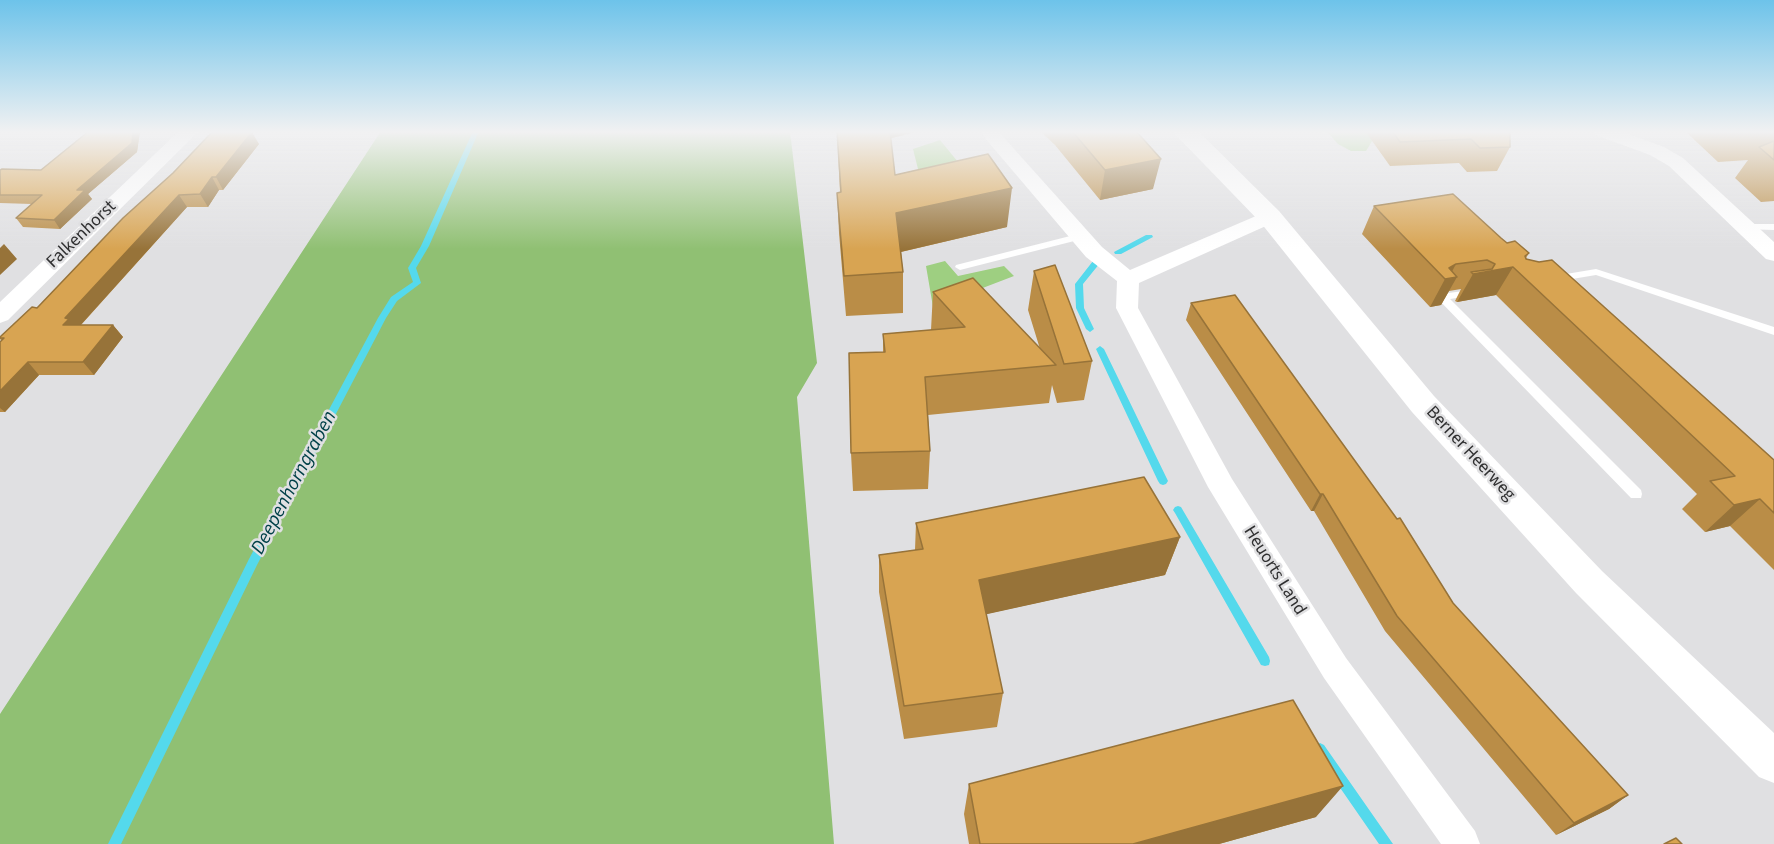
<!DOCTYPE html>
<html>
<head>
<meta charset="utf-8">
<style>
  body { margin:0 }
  canvas { display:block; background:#e0e0e2 }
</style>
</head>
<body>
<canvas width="1774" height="844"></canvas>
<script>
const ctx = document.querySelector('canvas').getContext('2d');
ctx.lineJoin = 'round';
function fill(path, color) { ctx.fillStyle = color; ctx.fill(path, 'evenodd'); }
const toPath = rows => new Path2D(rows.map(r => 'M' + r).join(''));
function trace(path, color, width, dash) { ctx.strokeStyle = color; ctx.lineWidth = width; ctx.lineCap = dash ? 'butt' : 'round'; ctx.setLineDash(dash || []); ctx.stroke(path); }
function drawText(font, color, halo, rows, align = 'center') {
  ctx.font = font + ' "Source Sans 3",sans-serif'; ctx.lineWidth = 5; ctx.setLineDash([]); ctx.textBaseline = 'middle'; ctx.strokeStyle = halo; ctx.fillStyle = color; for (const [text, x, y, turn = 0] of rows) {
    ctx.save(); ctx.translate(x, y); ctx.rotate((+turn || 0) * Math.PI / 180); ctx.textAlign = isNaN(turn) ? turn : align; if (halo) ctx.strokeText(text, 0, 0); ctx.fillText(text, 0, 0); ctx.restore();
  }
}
const green = toPath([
  [1320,131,1364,131,1374,138,1366,151,1351,151,1338,144,1329,134],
  [940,140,972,179,924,193,913,149],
  [945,261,958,276,1004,266,1014,276,933,307,926,266]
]);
const forest = toPath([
  [381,131,790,131,817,363,797,397,834,844,0,844,0,714]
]);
const stream = toPath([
  [473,131,479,131,429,246,416,268,421,283,397,301,386,318,257,565,121,844,108,844,249,559,378,318,391,297,413,282,408,268,421,246,473,131],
  [1146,235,1152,235,1153,237,1121,254,1115,254,1114,252,1146,235],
  [1093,261,1099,261,1100,263,1083,284,1084,308,1094,329,1090,332,1086,329,1076,308,1075,284,1093,261],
  [1100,346,1104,349,1168,481,1166,484,1163,485,1160,484,1158,481,1096,349,1100,346],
  [1178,506,1181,507,1269,657,1270,661,1269,665,1265,666,1261,665,1175,513,1173,510,1175,507,1178,506],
  [1320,743,1324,745,1393,844,1379,844,1316,753,1314,749,1316,745,1320,743]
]);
const lane = toPath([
  [1745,224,1774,224,1774,230,1742,229,1740,227,1745,224],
  [1082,233,1087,236,1086,238,960,270,955,267,956,265,1082,233],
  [1596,269,1774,327,1774,335,1596,275,1554,282,1549,279,1554,276,1596,269],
  [1471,290,1476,293,1475,295,1450,299,1641,490,1642,494,1641,498,1631,498,1436,297,1441,294,1471,290]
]);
const street = toPath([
  [179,131,199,131,8,320,0,323,0,302,179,131],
  [979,131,998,131,1102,247,1130,270,1263,213,1270,211,1277,213,1280,217,1277,221,1139,283,1138,308,1232,479,1346,658,1475,831,1480,844,1441,844,1324,678,1208,487,1116,308,1117,281,1086,257,979,131],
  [1594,131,1620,131,1664,147,1683,158,1774,242,1774,261,1766,259,1669,166,1650,155,1596,135,1594,131]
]);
const secondary = toPath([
  [1172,131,1198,131,1279,211,1434,396,1602,571,1774,733,1774,783,1759,777,1576,593,1412,412,1261,223,1172,131]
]);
const wall = toPath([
  [89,131,140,131,137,152,88,194,92,199,60,229,23,227,16,218,32,204,0,203,0,170,41,170],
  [837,131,919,131,891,138,895,175,1007,227,901,252,903,272,903,313,846,316,839,233,837,193,840,192],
  [1040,131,1136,131,1153,189,1100,200,1055,145],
  [1365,131,1510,131,1510,147,1497,171,1467,172,1459,163,1390,166],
  [1685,131,1774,131,1774,201,1761,202,1735,178,1748,160,1718,162],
  [259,144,223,190,219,190,208,207,187,207,81,325,113,325,123,337,94,375,39,375,5,412,0,412,0,342,2,341,0,339,0,337,37,308,123,218],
  [1374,206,1501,238,1507,243,1529,253,1526,258,1774,460,1774,570,1730,526,1705,532,1682,509,1697,494,1496,295,1457,302,1455,301,1461,289,1449,291,1441,305,1430,307,1362,234],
  [1034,271,1092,361,1084,400,1057,403,1052,385,1049,403,928,415,930,451,928,489,853,491,851,453,883,352,883,334,931,330,933,292,1040,349,1028,310],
  [1191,303,1453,603,1628,795,1609,809,1556,835,1385,631,1314,511,1311,511,1186,320],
  [916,523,1180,537,1165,575,986,614,1003,693,997,727,904,739,879,592,879,555,915,550],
  [969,784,1316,817,1219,844,969,844,964,814]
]);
const shadedWall = toPath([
  [133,131,140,131,137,152,88,194,92,199,60,229,54,220,77,190],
  [888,131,919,131,888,139],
  [252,132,259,144,223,190,216,177],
  [1161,159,1153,189,1100,200,1105,170],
  [212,177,219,190,208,207,200,194],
  [1012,188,1007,227,896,253,896,213],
  [179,195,187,207,77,329,63,325,65,318],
  [4,244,17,259,0,275,0,248],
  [1456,264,1448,279,1457,277,1441,305,1430,307,1445,279,1449,268],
  [1513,267,1496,295,1457,302,1473,274],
  [113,325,123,337,94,375,83,362],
  [28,362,39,375,5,412,0,408,0,391],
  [1320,494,1323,494,1314,511,1311,511],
  [1760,499,1730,526,1705,532,1734,505],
  [1180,537,1165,575,974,617,979,580],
  [1343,786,1316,817,1219,844,1133,844],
  [1628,795,1609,809,1556,835,1574,823]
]);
const building = toPath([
  [89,131,133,131,132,143,77,190,85,190,54,220,16,218,42,195,0,195,0,170,2,169,41,170,89,131],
  [213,131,252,132,216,177,212,177,200,194,179,195,65,318,69,319,63,325,113,325,83,362,28,362,0,391,0,342,4,338,0,338,0,337,32,307,37,308,123,218,173,173,213,131],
  [837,131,890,131,895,175,988,154,1012,188,896,213,903,272,844,276,837,193,841,192,837,131],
  [1072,131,1136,131,1161,159,1105,170,1072,131],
  [1392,131,1510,131,1510,147,1480,148,1471,139,1400,142,1392,131],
  [1774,141,1774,160,1759,147,1774,141],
  [1453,194,1501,238,1507,243,1515,241,1529,253,1525,256,1526,259,1539,262,1552,260,1774,460,1774,513,1760,499,1734,505,1710,481,1735,476,1513,267,1473,274,1471,272,1492,269,1495,264,1487,260,1456,264,1449,268,1457,277,1445,279,1374,206,1453,194],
  [1055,265,1092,361,1064,364,1034,271,1055,265],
  [973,278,1056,365,925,377,930,451,851,453,849,353,885,352,883,334,965,327,933,292,973,278],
  [1235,295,1397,519,1400,518,1453,603,1628,795,1574,823,1397,616,1323,494,1320,494,1191,303,1235,295],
  [1144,477,1180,537,979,580,1003,693,904,706,879,555,923,549,916,523,1144,477],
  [1293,700,1343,786,1133,844,980,844,969,784,1293,700],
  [1676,838,1682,844,1664,844,1676,838]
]);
const streetNames = [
  ["Falkenhorst",82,235,-44],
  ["Berner Heerweg",1470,454,47],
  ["Heuorts Land",1274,571,58]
];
const waterNames = [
  ["Deepenhorngraben",295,483,-62]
];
fill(green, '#9ecf81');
fill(forest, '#90c073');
fill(stream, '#54d9ec');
fill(lane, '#fff');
fill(street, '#fff');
fill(secondary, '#fff');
fill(wall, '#ba8d47');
fill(shadedWall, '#977339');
fill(building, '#d8a452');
trace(building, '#977339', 1.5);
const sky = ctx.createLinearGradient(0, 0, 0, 249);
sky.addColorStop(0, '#6dc3ea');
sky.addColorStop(0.53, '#f1f1f2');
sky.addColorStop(1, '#f1f1f200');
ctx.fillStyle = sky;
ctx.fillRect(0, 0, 1774, 249);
drawText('18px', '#303031', '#e0e0e2', streetNames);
drawText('italic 20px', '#004048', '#e0e0e2', waterNames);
</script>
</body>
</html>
